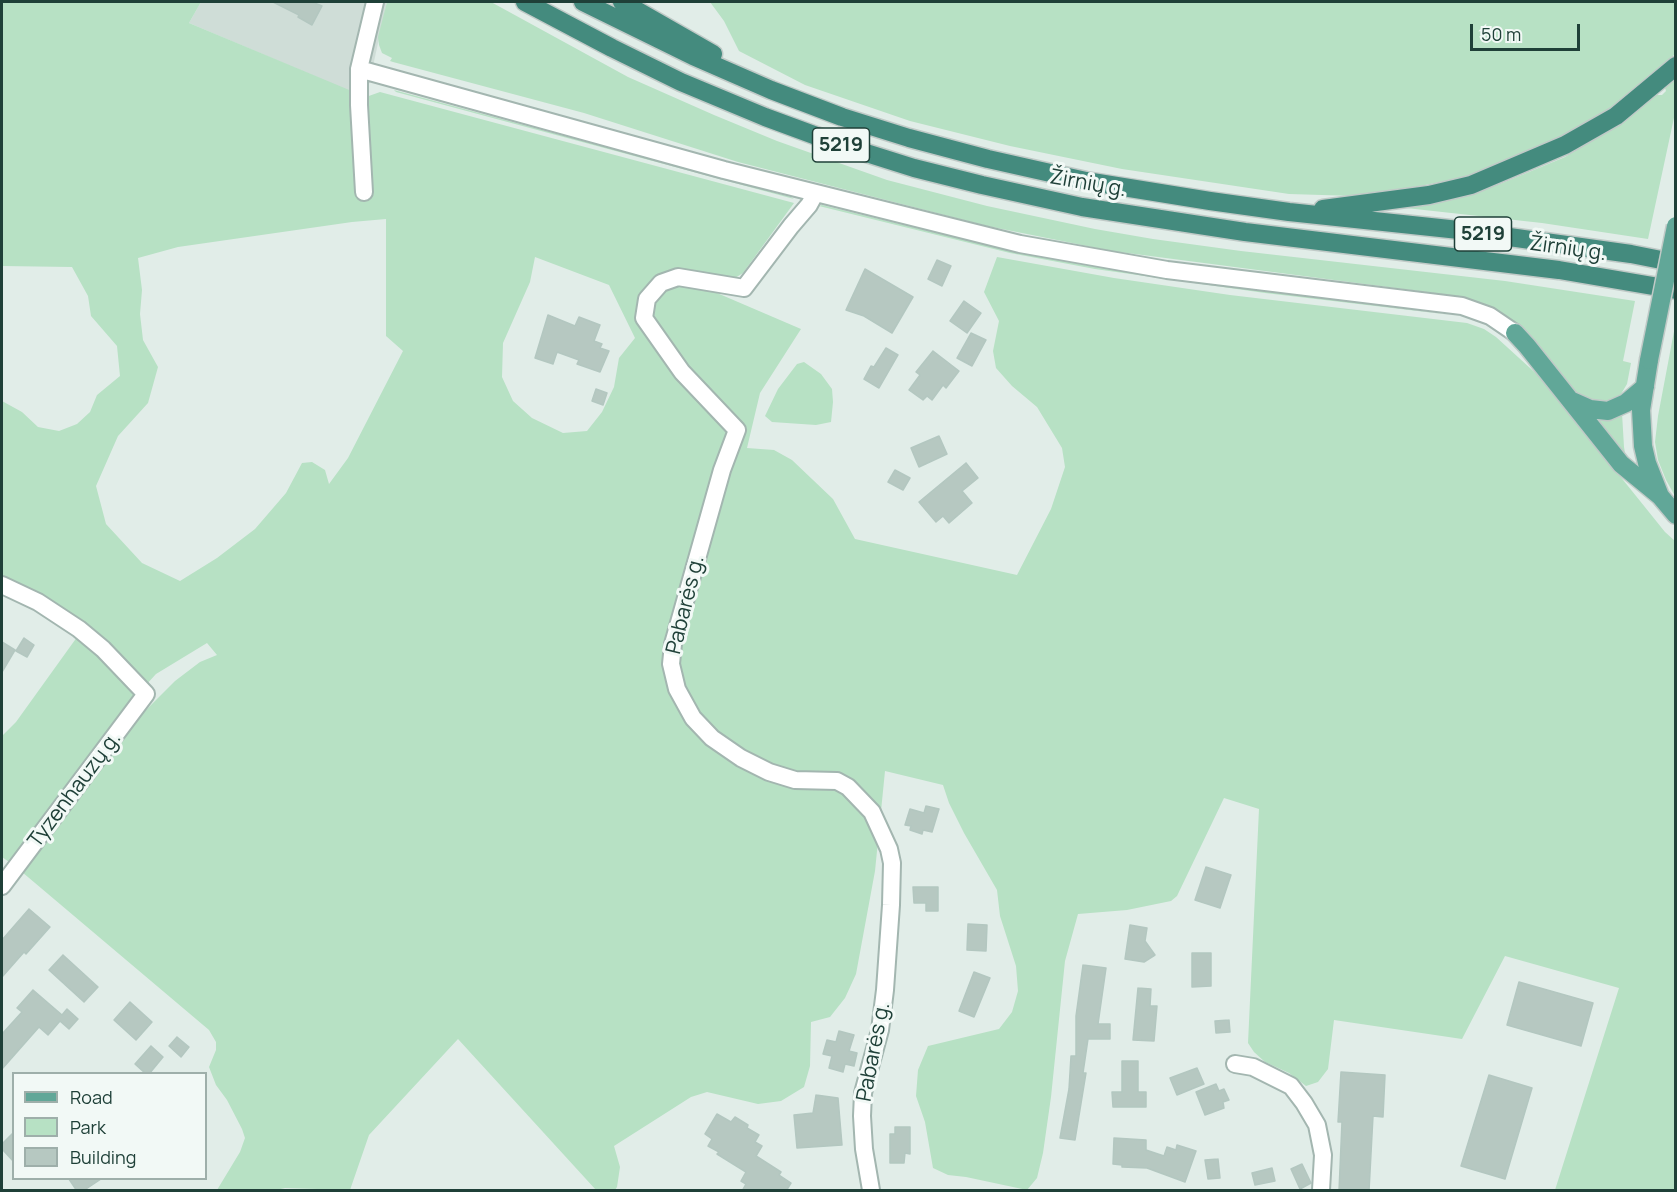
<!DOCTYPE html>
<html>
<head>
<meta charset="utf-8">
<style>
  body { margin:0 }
  #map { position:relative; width:1677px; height:1192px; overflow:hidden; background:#e1ede8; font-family:Manrope,sans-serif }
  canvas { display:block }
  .frame { position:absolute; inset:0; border:3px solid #1f4038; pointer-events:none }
  .legend { position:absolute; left:12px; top:1072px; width:195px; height:108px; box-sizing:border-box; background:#f2f9f6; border:2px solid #9eafaa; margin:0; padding:8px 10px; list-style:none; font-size:18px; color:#1f4038 }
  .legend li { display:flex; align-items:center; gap:12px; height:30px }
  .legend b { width:30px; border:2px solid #9eafaa }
  .scale { position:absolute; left:1470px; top:24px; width:110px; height:27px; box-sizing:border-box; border:3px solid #1f4038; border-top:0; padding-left:8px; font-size:18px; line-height:21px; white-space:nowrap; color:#1f4038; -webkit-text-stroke:4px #f2f9f6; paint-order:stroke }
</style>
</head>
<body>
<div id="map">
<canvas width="1677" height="1192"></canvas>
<div class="frame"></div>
<ul class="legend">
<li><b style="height:8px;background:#61a798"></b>Road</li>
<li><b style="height:16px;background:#b7e1c4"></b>Park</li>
<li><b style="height:16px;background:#b6c8c1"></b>Building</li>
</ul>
<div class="scale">50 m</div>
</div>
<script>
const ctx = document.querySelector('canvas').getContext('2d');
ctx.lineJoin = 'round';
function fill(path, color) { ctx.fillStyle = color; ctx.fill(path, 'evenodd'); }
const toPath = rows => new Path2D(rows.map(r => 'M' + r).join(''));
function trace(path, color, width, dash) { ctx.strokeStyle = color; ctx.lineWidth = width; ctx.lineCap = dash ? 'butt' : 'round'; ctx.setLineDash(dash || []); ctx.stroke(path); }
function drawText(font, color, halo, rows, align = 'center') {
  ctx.font = font + ' Manrope,sans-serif'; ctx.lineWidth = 6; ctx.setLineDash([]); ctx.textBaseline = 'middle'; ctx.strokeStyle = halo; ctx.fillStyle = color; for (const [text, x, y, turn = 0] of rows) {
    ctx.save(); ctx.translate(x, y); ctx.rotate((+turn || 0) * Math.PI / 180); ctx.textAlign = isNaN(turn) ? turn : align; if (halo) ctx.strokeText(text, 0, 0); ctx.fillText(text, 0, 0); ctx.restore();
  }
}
const built = toPath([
  [201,2,387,2,366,98,189,23]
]);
const green = toPath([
  [2,2,201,2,189,23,366,97,380,92,794,203,743,273,735,278,722,282,717,293,801,329,760,393,747,448,774,450,792,460,833,499,855,539,1017,575,1051,509,1065,467,1062,448,1037,407,1012,386,996,368,993,351,999,321,984,292,997,257,1114,278,1230,295,1467,323,1484,329,1496,337,1541,378,1665,532,1675,541,1675,1190,1555,1190,1619,988,1505,956,1462,1039,1334,1020,1328,1069,1318,1082,1306,1086,1289,1073,1265,1062,1254,1052,1248,1043,1259,809,1224,798,1177,896,1171,901,1127,910,1078,914,1065,961,1051,1097,1043,1153,1037,1178,1027,1190,966,1177,948,1175,933,1168,925,1122,916,1096,918,1070,928,1046,999,1029,1012,1012,1018,991,1016,966,1000,916,997,890,964,833,949,803,943,785,885,771,875,871,856,974,845,998,830,1017,811,1022,810,1066,804,1087,781,1101,758,1104,707,1092,691,1097,614,1146,620,1167,617,1187,615,1190,596,1190,458,1039,369,1135,350,1190,285,1188,276,1190,217,1190,240,1152,245,1138,242,1129,227,1100,216,1085,209,1067,216,1050,216,1042,209,1030,22,872,142,714,175,681,200,662,217,655,207,643,156,674,135,697,12,864,2,857,2,736,16,722,85,626,2,580,2,401,22,412,38,427,59,431,77,424,90,412,97,395,120,376,117,346,91,316,88,296,72,267,2,266],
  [386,219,386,336,403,351,348,458,329,484,325,470,312,462,302,463,286,493,255,529,217,558,180,581,142,563,106,524,96,486,118,436,148,403,158,367,143,340,140,314,142,290,138,258,178,247,352,222],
  [535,257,609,285,635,338,619,358,614,387,602,412,587,431,563,433,532,418,513,401,502,377,503,343,530,282],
  [387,2,491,2,628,77,714,115,777,141,887,180,987,206,1095,229,1153,239,1241,251,1505,281,1635,301,1623,361,1631,363,1627,384,1621,394,1609,402,1599,403,1576,394,1522,329,1501,312,1480,303,1449,295,1112,251,987,226,738,162,584,113,393,62,390,61,392,58,382,53,379,45,378,37],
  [710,2,1675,2,1675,54,1650,77,1612,107,1572,133,1476,175,1420,186,1355,196,1289,194,1122,169,1010,146,910,121,805,85,739,51,724,21],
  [1675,78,1675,113,1648,239,1542,223,1406,208,1500,184,1565,157,1611,129,1656,95,1662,95,1666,91,1665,88],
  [394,90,791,197,794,199,396,92],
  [822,205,990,246,1084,265,1153,276,1460,316,1265,293,1095,269,1010,253,819,206],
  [1675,326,1676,496,1675,496,1666,480,1658,460,1655,442,1658,416],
  [804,362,821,374,832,389,833,402,831,422,816,425,772,422,765,416,778,389,797,364],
  [1622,413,1624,447,1626,459,1593,419,1605,420]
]);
const building = toPath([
  [273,2,312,2,322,6,312,25,298,17,299,15,273,2],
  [937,260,951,266,942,286,928,279,937,260],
  [865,269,913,297,892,333,864,316,846,310,865,269],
  [964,301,981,313,967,333,950,321,964,301],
  [548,315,575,326,579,317,600,325,594,341,602,344,600,348,609,351,600,372,577,364,579,360,557,352,553,364,535,358,548,315],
  [971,333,986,340,972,366,957,358,971,333],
  [886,348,898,355,879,388,864,379,871,366,874,367,886,348],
  [933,351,959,371,946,388,943,385,932,400,927,396,923,400,909,390,920,375,916,372,933,351],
  [596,389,607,393,603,405,592,401,596,389],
  [939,436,947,454,919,467,911,448,939,436],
  [966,463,978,478,962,491,972,503,949,523,943,516,936,522,919,502,966,463],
  [895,470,910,478,903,490,888,482,895,470],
  [24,638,34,645,27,657,16,651,24,638],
  [2,642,15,650,2,672,2,642],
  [926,806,939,809,932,832,923,830,922,834,910,830,911,826,905,825,910,809,924,813,926,806],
  [1206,867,1231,875,1220,908,1195,900,1206,867],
  [913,887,938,887,938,911,926,911,926,903,914,903,913,887],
  [29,909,50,927,26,954,24,952,2,977,2,940,29,909],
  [968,924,987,925,986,951,967,950,968,924],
  [1130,925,1147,928,1145,941,1155,955,1144,962,1125,959,1130,925],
  [1192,953,1211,953,1211,986,1192,987,1192,953],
  [63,955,98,987,84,1002,49,970,63,955],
  [1083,965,1106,968,1098,1024,1110,1024,1110,1039,1088,1039,1083,1073,1086,1073,1075,1140,1060,1138,1069,1089,1071,1056,1076,1056,1076,1016,1083,965],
  [974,972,990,978,974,1017,959,1011,974,972],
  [1519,982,1593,1003,1581,1046,1507,1025,1519,982],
  [1138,988,1151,989,1150,1006,1157,1006,1154,1041,1133,1040,1138,988],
  [33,990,62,1015,67,1009,78,1019,69,1029,60,1021,48,1035,39,1027,2,1069,2,1034,22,1012,17,1008,33,990],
  [130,1002,152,1022,136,1040,114,1020,130,1002],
  [1229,1020,1230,1032,1216,1033,1215,1021,1229,1020],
  [839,1031,854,1035,849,1051,857,1053,854,1066,845,1064,843,1072,829,1068,832,1056,823,1054,827,1040,836,1042,839,1031],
  [177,1037,189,1047,181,1057,169,1046,177,1037],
  [151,1046,163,1057,149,1074,146,1074,135,1064,151,1046],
  [1122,1061,1138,1061,1138,1092,1146,1092,1146,1107,1113,1107,1112,1092,1122,1092,1122,1061],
  [1197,1068,1204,1084,1177,1095,1170,1078,1197,1068],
  [1341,1072,1385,1075,1383,1117,1373,1116,1369,1191,1339,1191,1342,1122,1338,1122,1341,1072],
  [1489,1075,1532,1088,1505,1179,1461,1166,1489,1075],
  [1216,1084,1219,1091,1224,1089,1229,1100,1223,1102,1224,1108,1205,1115,1196,1092,1216,1084],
  [816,1095,838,1098,842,1145,797,1148,794,1115,813,1113,816,1095],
  [717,1114,731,1122,735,1117,748,1125,747,1128,759,1135,755,1142,762,1146,756,1156,781,1172,779,1175,791,1183,786,1191,742,1191,746,1184,741,1181,746,1172,717,1154,719,1152,708,1146,712,1139,705,1134,717,1114],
  [895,1127,910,1127,910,1154,905,1153,904,1163,890,1163,890,1134,895,1134,895,1127],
  [14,1132,14,1162,2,1149,2,1144,14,1132],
  [1114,1138,1146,1140,1146,1150,1164,1156,1167,1147,1176,1150,1177,1145,1196,1151,1185,1182,1147,1168,1122,1167,1122,1165,1113,1164,1114,1138],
  [1218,1159,1220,1178,1208,1179,1205,1160,1218,1159],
  [1302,1164,1311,1183,1300,1189,1291,1169,1302,1164],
  [1272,1168,1275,1181,1255,1185,1252,1173,1272,1168],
  [69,1179,101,1179,83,1191,77,1191,69,1179]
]);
const minor = toPath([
  [359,69,724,170,1020,244,1167,270,1462,306,1490,316,1515,333],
  [364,192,359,105,359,69,375,2],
  [815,194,809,205,791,226,744,288,678,277,661,283,647,299,644,318,682,372,737,430,722,470,673,644,671,664,677,689,693,718,712,738,741,758,769,772,795,780,837,781,848,787,872,812,889,849,892,863,891,905,885,990,880,1030,863,1093,862,1116,864,1149,871,1190],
  [2,585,38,602,79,629,103,649,146,694,2,886],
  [1235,1064,1253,1067,1291,1086,1304,1103,1317,1125,1323,1155,1321,1190]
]);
const primary = toPath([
  [1515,333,1527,346,1621,464,1660,496],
  [1649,360,1641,410,1643,446,1647,463,1660,496,1676,515],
  [1572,401,1590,409,1608,411,1626,403,1645,387]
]);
const trunk = toPath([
  [525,2,612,48,681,82,765,117,841,145,914,168,982,185,1082,207,1245,232,1559,270,1676,290],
  [583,2,693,56,771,90,842,117,909,138,988,159,1086,181,1210,201,1289,212,1459,230,1631,254,1676,263],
  [622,2,713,54],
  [1323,209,1429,195,1471,185,1565,145,1616,116,1676,66]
]);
const primaryBridge = toPath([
  [1649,360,1676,226]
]);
const shields = [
  [841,145,57],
  [1483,234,57]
];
const shieldNames = [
  ["5219",841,145],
  ["5219",1483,234]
];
const streetNames = [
  ["Žirnių g.",1088,184,10],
  ["Žirnių g.",1568,249,8],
  ["Pabarės g.",686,605,-76],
  ["Tyzenhauzų g.",75,790,-53],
  ["Pabarės g.",874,1052,-79]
];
fill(built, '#cfddd7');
fill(green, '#b7e1c4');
fill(building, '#b6c8c1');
trace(building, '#b3c7c0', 1.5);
trace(minor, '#a3b6b0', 20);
trace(primary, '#c0cac7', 21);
trace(trunk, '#c0cac7', 21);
trace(minor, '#fff', 16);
trace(primary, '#61a798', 18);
trace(trunk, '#448b7e', 18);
trace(primaryBridge, '#c0cac7', 21, []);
trace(primaryBridge, '#61a798', 18);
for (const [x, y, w] of shields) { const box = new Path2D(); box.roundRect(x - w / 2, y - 17, w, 34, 4.5); ctx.fillStyle = '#f2f9f6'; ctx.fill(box); trace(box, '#1f4038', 1.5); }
drawText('bold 20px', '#1f4038', null, shieldNames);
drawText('21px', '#1f4038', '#f2f9f6', streetNames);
</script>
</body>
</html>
